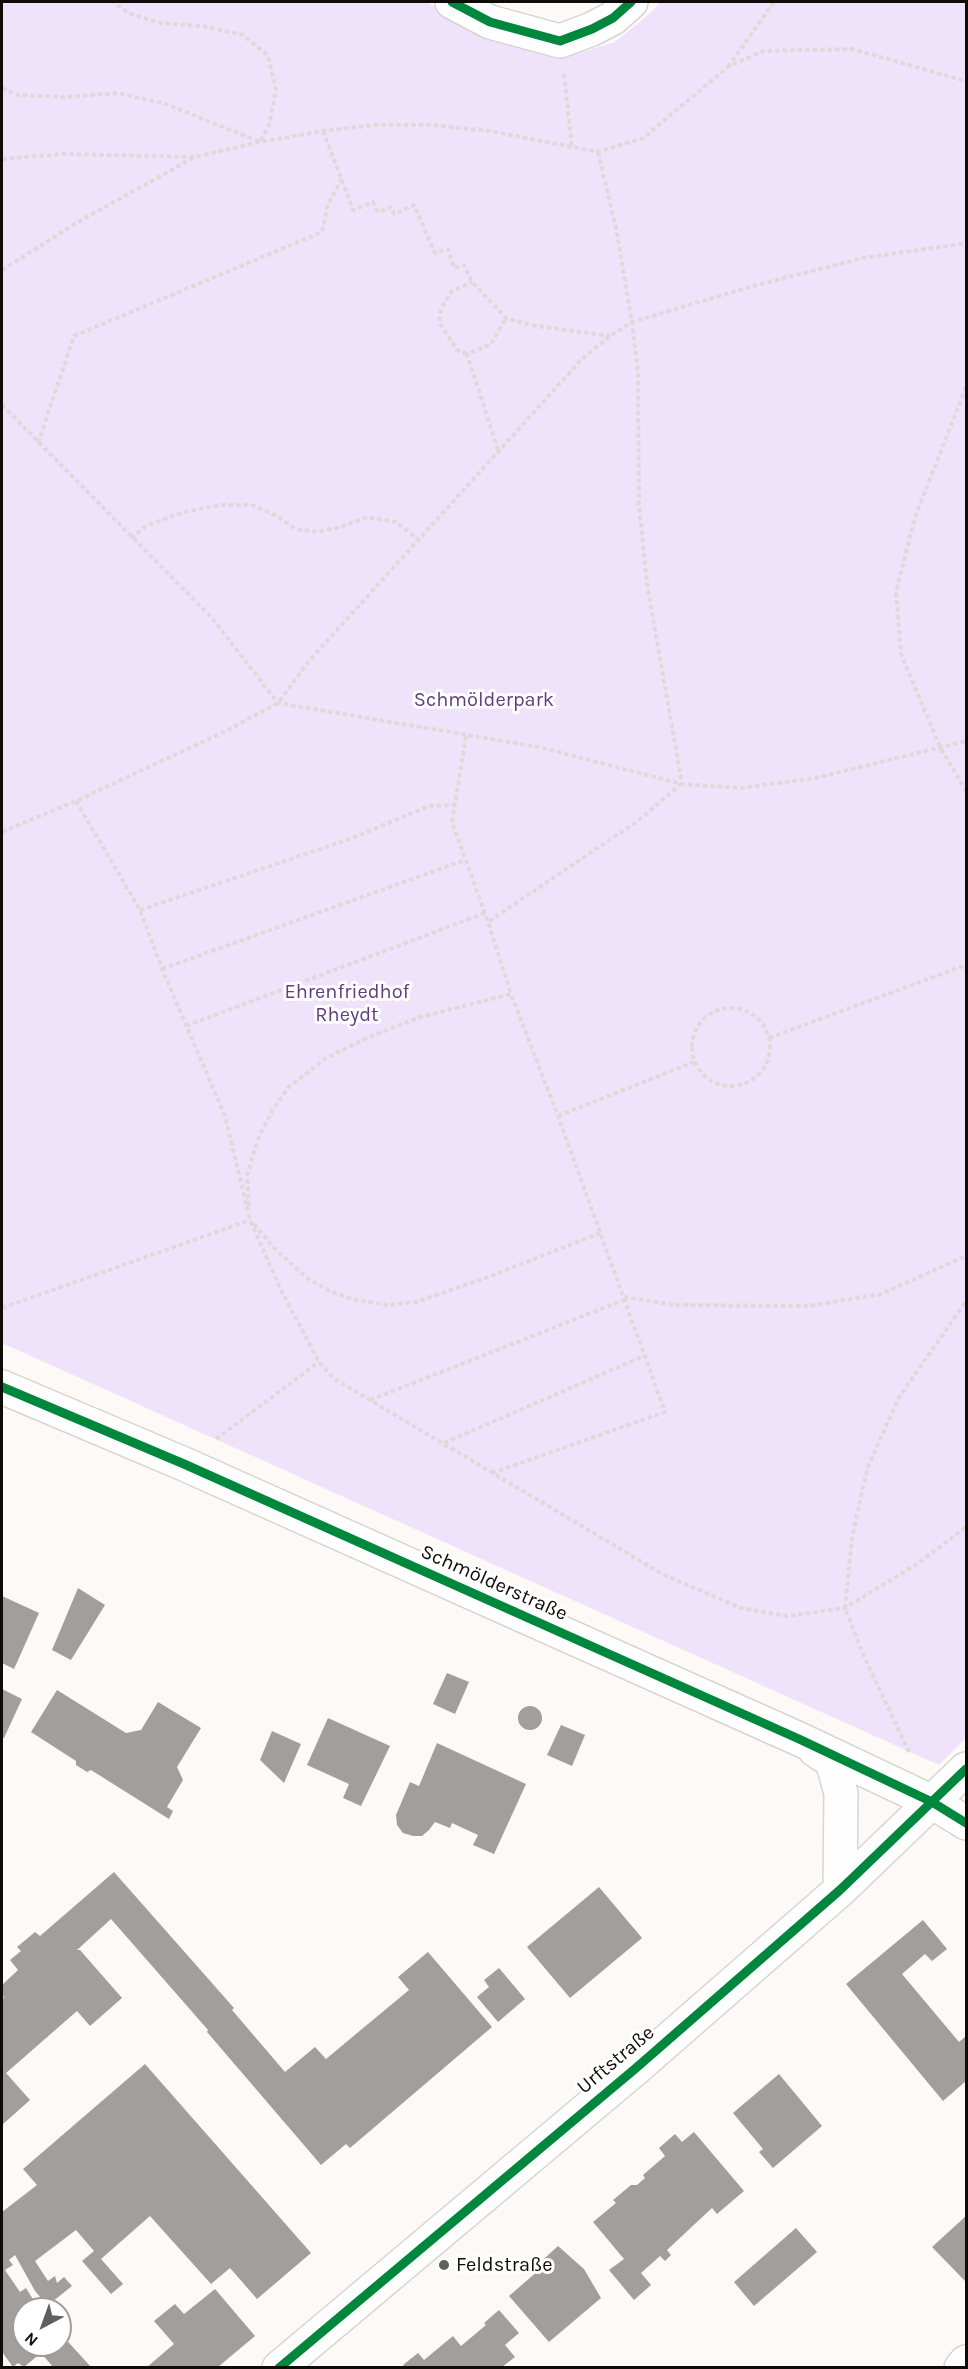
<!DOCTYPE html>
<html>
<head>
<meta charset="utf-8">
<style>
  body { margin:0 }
  #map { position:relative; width:968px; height:2369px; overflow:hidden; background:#fcf9f6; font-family:Karla,sans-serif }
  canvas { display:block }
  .frame { position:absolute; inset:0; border:3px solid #0e0b08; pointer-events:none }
  .north { position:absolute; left:12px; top:2297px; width:60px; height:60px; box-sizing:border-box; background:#fff; border:2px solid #9f9d9c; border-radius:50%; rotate:221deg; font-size:16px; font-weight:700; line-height:24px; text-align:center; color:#0e0b08 }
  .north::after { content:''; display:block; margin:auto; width:21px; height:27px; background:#615e5b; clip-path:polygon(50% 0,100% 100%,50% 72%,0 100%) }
</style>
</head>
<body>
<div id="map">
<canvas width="968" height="2369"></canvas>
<div class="frame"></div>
<div class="north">N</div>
</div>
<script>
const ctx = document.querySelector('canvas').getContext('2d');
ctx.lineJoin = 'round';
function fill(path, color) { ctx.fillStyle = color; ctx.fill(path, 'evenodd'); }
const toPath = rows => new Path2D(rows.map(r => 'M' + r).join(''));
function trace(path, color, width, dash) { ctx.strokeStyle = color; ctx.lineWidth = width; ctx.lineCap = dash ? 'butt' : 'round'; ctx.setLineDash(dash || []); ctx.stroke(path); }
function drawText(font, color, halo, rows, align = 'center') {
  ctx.font = font + ' Karla,sans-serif'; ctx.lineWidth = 6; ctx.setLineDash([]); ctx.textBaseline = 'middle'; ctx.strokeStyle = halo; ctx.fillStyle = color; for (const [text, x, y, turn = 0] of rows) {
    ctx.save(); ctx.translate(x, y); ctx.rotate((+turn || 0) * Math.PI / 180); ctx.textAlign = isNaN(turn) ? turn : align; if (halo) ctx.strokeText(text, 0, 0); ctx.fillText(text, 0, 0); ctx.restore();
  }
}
const green = toPath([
  [2,2,427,2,483,32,569,56,615,42,654,10,660,2,966,2,966,1738,939,1765,2,1343]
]);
const building = toPath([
  [78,1588,105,1605,71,1660,52,1650],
  [2,1596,39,1613,14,1669,2,1663],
  [447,1673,469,1682,455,1714,433,1704],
  [2,1689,22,1699,4,1738,2,1737],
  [57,1690,126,1733,141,1730,158,1702,201,1728,177,1767,183,1780,167,1807,173,1811,169,1819,91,1770,87,1772,76,1765,76,1761,31,1732],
  '518 1718a12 12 0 1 1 24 0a12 12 0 1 1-24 0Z',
  [328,1718,390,1746,361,1806,343,1798,349,1784,307,1765],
  [561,1725,585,1735,572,1766,547,1755],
  [272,1731,301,1744,284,1783,260,1760],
  [437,1743,526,1784,494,1854,473,1845,478,1835,452,1823,450,1828,435,1822,429,1830,422,1836,413,1836,403,1833,397,1825,396,1815,410,1782,419,1786],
  [114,1872,234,2008,232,2010,285,2072,315,2047,326,2059,368,2024,409,1990,398,1977,428,1952,492,2027,350,2148,346,2144,321,2165,207,2032,208,2030,111,1919,77,1950,80,1950,122,1998,90,2026,77,2011,6,2073,30,2100,2,2125,2,2000,4,1997,2,1994,2,1985,18,1970,10,1960,21,1951,17,1947,35,1932,40,1936],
  [599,1887,642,1938,570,1998,527,1947],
  [923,1920,947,1949,932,1961,925,1954,902,1974,959,2042,966,2036,966,2081,943,2101,846,1984],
  [499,1968,525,1999,498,2022,477,1997,489,1987,484,1980],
  [145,2064,311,2253,257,2299,230,2268,211,2284,150,2216,101,2259,123,2284,111,2294,82,2261,94,2251,76,2230,35,2261,48,2281,55,2276,57,2283,64,2277,72,2286,52,2302,58,2309,50,2309,35,2291,15,2255,9,2260,13,2265,5,2270,20,2292,26,2288,39,2309,24,2309,24,2345,60,2345,60,2333,91,2367,53,2367,41,2353,24,2367,18,2363,13,2367,2,2352,2,2212,37,2185,23,2169],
  [779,2074,822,2126,773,2168,759,2152,763,2149,733,2113],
  [694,2132,744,2191,717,2214,712,2208,667,2250,671,2255,665,2261,660,2256,641,2273,651,2285,634,2300,609,2270,624,2259,593,2222,616,2203,613,2200,631,2185,637,2185,645,2178,643,2175,665,2156,659,2148,675,2134,682,2142],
  [966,2216,966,2282,932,2247],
  [796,2228,817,2252,754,2306,734,2282],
  [558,2246,584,2269,601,2298,549,2342,509,2296,539,2270,536,2266],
  [215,2289,255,2336,218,2367,147,2367,174,2344,154,2321,175,2304,184,2314],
  [499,2310,519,2333,505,2345,515,2357,502,2367,405,2367,403,2365,418,2353,424,2360,453,2336,461,2346,486,2325,484,2323]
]);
const path = toPath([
  [728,67,774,2],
  [564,74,572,148],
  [2,88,17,95,66,97,118,93,166,104,260,142,269,125,276,90,268,56,243,35,202,26,160,23,128,13,113,2],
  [323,131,353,210,373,202,378,212,391,207,394,214,414,205,435,253,448,249,454,268,464,265,472,282,506,318,530,325,610,336],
  [598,152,616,228,632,322,638,373,639,505,647,584,682,784],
  [2,159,63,154,194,157,260,142,323,131,376,125,432,125,490,131,598,152,643,138,728,67,763,51,852,49,966,81],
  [2,270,78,222,193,158],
  [467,354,457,350,439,322,441,308,452,291,472,282],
  [966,387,915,517,896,592,901,654,940,747,966,791],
  [2,405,212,618,278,703,539,747,682,784,740,788,816,778,966,741],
  [38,443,74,336,322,232,328,204,342,179],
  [498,450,467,354,491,344,506,318],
  [131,538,146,526,184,512,221,505,252,505,275,515,296,529,317,532,341,527,367,517,396,522,419,540],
  [466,736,452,822,488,922],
  [76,801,140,910,162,969,225,1116,250,1220,281,1290,319,1362,333,1378,664,1575,741,1608,787,1616,845,1608,917,1564,966,1527],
  [2,832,76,801,226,731,278,703,309,661,582,359,610,336,632,322,753,286,863,258,966,243],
  [140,910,350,839,429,806,454,805],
  [162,969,465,860],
  '692 1047a39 39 0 1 1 78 0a39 39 0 1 1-78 0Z',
  [186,1026,485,913],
  [769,1038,966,965],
  [558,1116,694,1062],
  [249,1206,247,1175,258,1139,272,1111,288,1088,326,1058,369,1037,420,1017,511,994,488,922,639,820,681,784],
  [254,1224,274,1248,307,1278,330,1291,356,1300,388,1305,416,1302,491,1276,600,1233],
  [624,1297,675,1305,809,1306,881,1294,966,1256],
  [2,1308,250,1220],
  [370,1400,624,1300],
  [216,1439,319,1362],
  [444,1443,644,1356],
  [492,1473,665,1412,558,1116,511,994],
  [909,1752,862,1652,845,1608,852,1538,867,1469,898,1399,966,1301]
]);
const minor = toPath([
  [452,2,490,22,560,41,592,29,613,18,631,2],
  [2,1387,184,1464,799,1739,932,1802,966,1823],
  [815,1750,832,1761,841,1793,840,1890],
  [279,2368,636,2068,840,1890,966,1769],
  [961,2368,966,2362]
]);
const cycleway = toPath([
  [452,2,490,22,560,41,592,29,613,18,631,2],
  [2,1387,184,1464,799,1739,932,1802,966,1823],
  [279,2368,636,2068,840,1890,966,1769]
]);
const markers = [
  [444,2265,6,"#615e5b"]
];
const parkNames = [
  ["Schmölderpark",484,700],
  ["Ehrenfriedhof",347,992],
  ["Rheydt",347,1015]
];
const streetNames = [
  ["Schmölderstraße",494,1583,24],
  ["Urftstraße",616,2060,-40]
];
const poiNames = [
  ["Feldstraße",456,2265]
];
fill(green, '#efe2fb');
fill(building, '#a19e9b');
trace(minor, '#d7d4d1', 36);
trace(path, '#dddbda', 4, [4.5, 3]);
trace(minor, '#fffefe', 33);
trace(cycleway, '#00873e', 9);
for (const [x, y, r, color] of markers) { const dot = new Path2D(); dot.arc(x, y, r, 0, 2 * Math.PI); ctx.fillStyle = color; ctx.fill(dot); trace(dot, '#fff', 2); }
drawText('20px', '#5e3d80', '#fff', parkNames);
drawText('20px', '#0e0b08', '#fff', streetNames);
drawText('20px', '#0e0b08', '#fff', poiNames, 'left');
</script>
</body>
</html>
